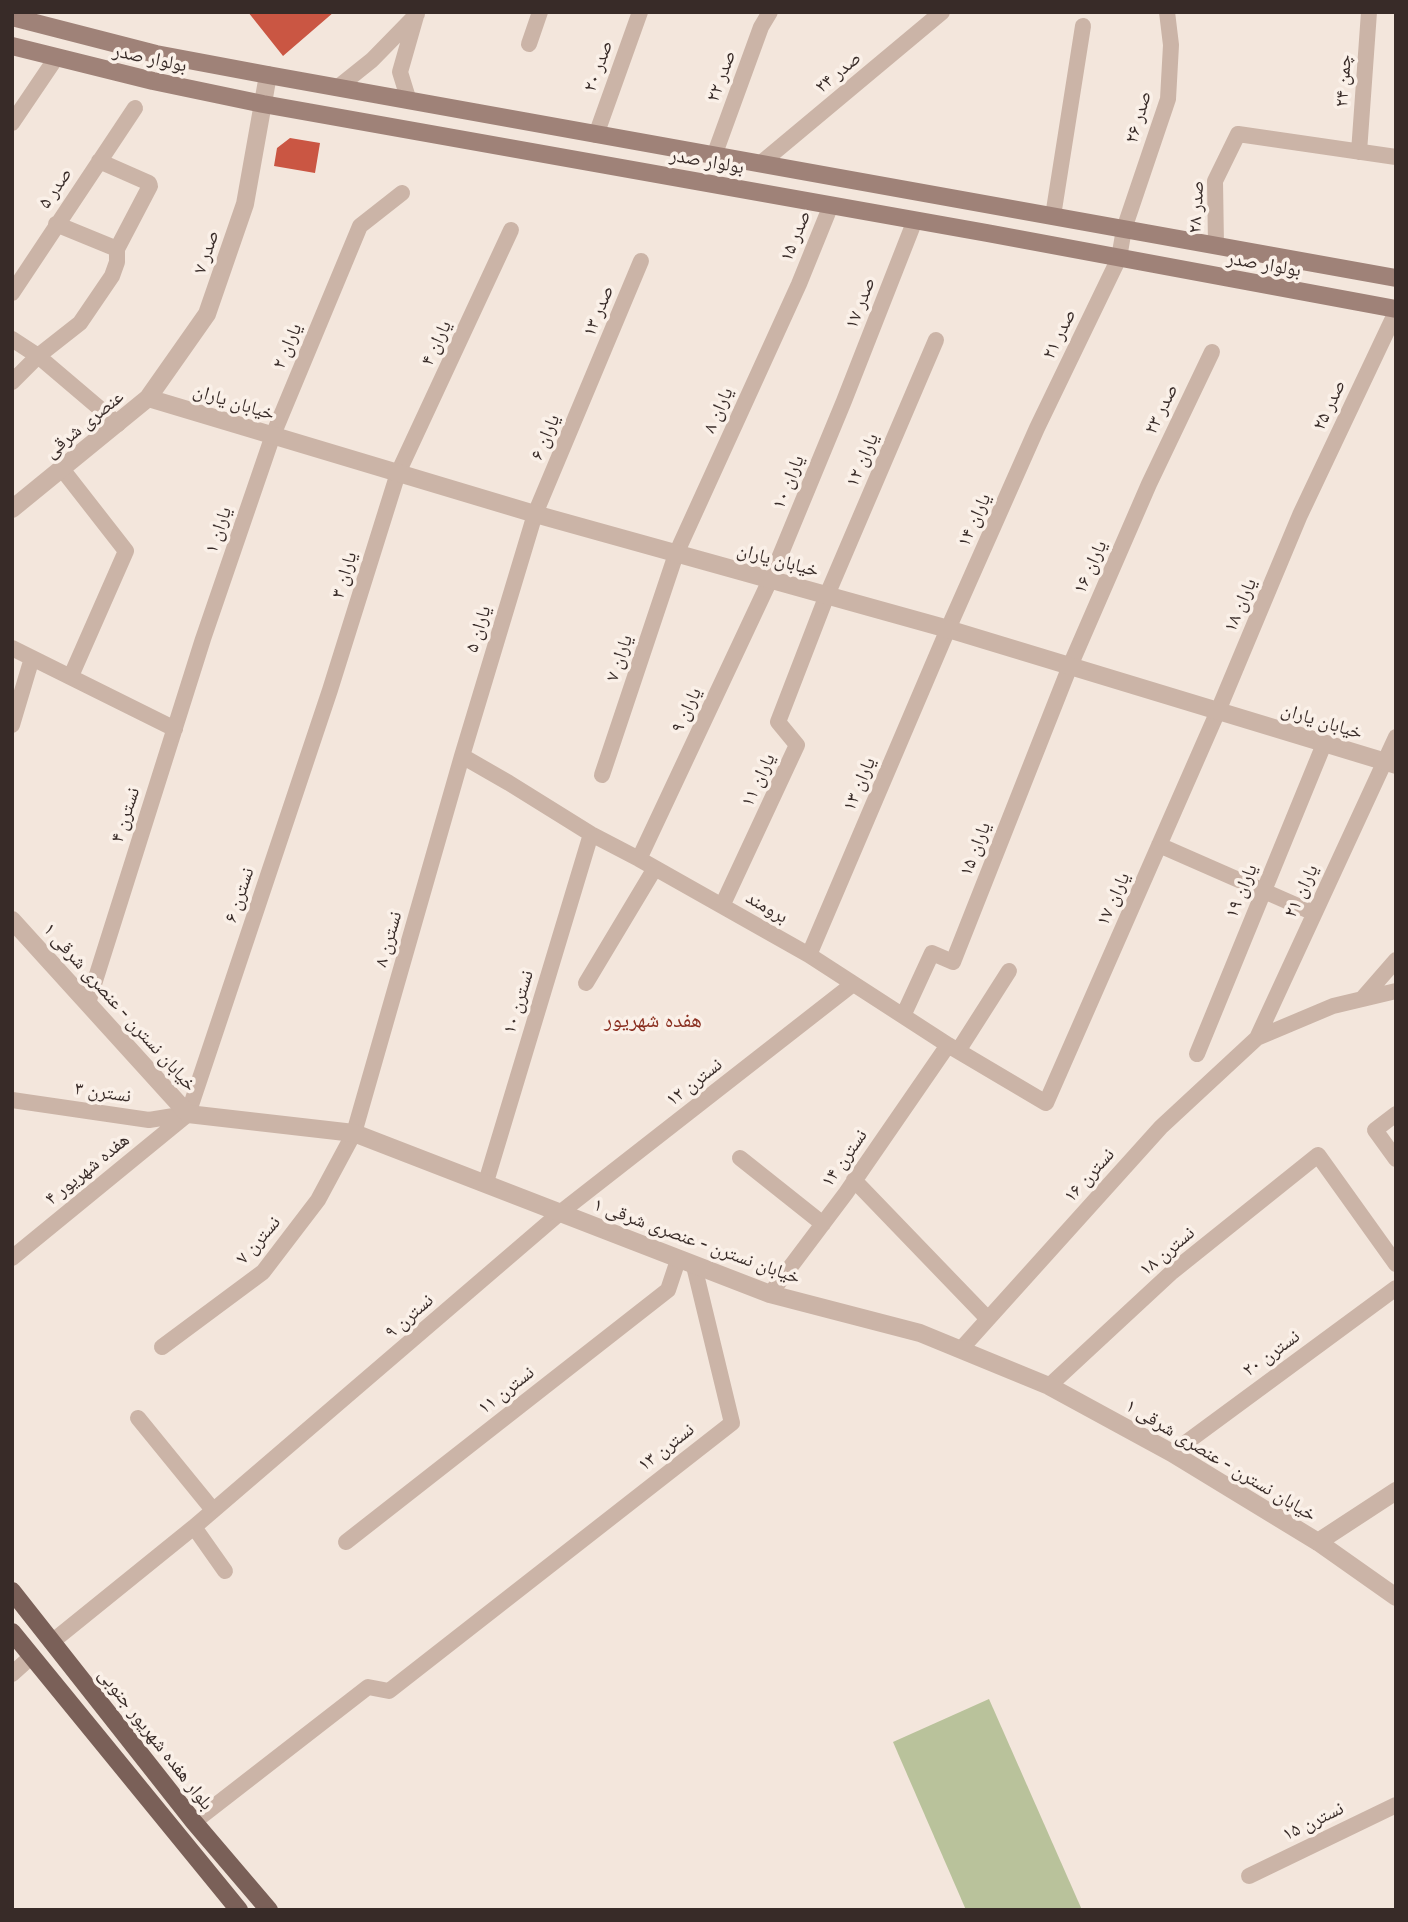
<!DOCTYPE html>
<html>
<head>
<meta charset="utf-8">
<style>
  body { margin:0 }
  #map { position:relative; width:1408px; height:1922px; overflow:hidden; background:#f3e6dc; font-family:"Golos Text",sans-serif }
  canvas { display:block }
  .frame { position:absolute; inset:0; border:14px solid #382b28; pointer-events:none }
</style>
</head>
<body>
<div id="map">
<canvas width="1408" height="1922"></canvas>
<div class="frame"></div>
</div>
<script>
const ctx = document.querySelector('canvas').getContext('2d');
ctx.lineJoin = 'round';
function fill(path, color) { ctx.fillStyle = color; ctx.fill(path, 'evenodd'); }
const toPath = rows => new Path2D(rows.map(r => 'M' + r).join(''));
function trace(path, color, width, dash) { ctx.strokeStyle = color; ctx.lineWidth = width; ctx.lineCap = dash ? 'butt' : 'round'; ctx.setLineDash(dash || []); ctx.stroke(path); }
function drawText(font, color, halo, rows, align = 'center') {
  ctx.font = font + ' "Golos Text","Noto Naskh Arabic",sans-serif'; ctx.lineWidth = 7; ctx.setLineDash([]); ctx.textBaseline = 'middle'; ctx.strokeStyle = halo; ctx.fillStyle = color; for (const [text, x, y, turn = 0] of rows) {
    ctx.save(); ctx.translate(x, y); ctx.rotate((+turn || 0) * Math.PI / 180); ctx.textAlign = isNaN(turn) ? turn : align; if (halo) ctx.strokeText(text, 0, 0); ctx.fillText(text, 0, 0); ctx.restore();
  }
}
const green = toPath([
  [989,1699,1082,1910,966,1910,893,1742]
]);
const building = toPath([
  [248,12,334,12,283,56],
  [290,138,320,143,315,173,274,166,277,148]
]);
const minor = toPath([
  [529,44,540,12],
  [337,88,372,60,417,14],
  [409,101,400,72,416,16],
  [12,123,56,58],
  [596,135,640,12],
  [1359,152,1369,12],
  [714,156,761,27,770,12],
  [760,164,942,12],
  [1053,216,1083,26],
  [56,224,117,249,150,186,149,183,99,161],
  [1216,245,1215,181,1238,134,1396,157],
  [12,293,135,108],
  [12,339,38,356,118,424],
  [12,382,38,356,80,323,112,276,117,262,117,249],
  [62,469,126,551,71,676],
  [12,648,175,729],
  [12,725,32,658],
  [462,756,509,783,591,834,639,859,809,955,948,1045,1046,1103,1218,711,1300,515,1396,312],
  [602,775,676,554,799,284,831,205],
  [1159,845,1314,913],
  [639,859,770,580,844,401,915,220],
  [722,906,797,745,778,722,827,595,936,340],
  [809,955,948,629,1037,428,1119,258,1124,229,1168,99,1171,45,1167,12],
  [586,983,655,868],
  [1362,999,1396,960],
  [88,1003,203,639,273,435,360,226,402,193],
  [903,1016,932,953,953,962,1070,666,1149,484,1212,352],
  [1257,1038,1396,737],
  [958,1051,1009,971],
  [1197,1054,1324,744],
  [12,1100,149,1120,186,1114],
  [188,1114,330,690,398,473,511,230],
  [1396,1114,1375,1130,1396,1159],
  [740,1158,823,1224],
  [854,1180,988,1319],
  [486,1182,591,834],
  [12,1258,188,1114],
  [770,1294,846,1193,948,1045],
  [162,1347,263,1272,318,1200,354,1133,462,756,535,514,641,261],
  [961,1349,1161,1127,1257,1038,1333,1006,1396,991],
  [1049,1386,1172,1272,1318,1155,1396,1264],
  [138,1418,213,1510],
  [1172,1453,1396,1288],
  [194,1527,225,1571],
  [346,1542,668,1290,678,1260],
  [53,1641,194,1527,561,1212,853,984],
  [12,1674,32,1656],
  [194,1822,368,1687,389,1691,732,1423,694,1266],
  [1249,1876,1396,1805]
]);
const tertiary = toPath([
  [148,398,535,514,948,629,1396,765],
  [12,509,148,398,207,314,245,204,268,75],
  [12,920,188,1114,354,1133,770,1294,920,1333,1049,1386,1172,1453,1318,1542,1396,1597],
  [1318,1542,1396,1491]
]);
const secondary = toPath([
  [12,17,156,54,268,75,1396,278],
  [12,46,153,81,263,104,987,233,1396,309]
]);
const primary = toPath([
  [12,1591,194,1822,269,1910],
  [12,1632,239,1910]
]);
const streetNames = [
  ["بولوار صدر",150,58,12],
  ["صدر ۲۰",598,66,-70],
  ["صدر ۲۴",838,72,-40],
  ["صدر ۲۲",721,76,-70],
  ["چمن ۲۴",1343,81,-86],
  ["صدر ۲۶",1138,117,-74],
  ["بولوار صدر",707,161,10],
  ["صدر ۵",55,188,-56],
  ["صدر ۲۸",1196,207,-87],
  ["صدر ۱۵",795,236,-68],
  ["صدر ۷",206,252,-71],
  ["بولوار صدر",1264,264,10],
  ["صدر ۱۷",860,303,-69],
  ["صدر ۱۳",598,311,-68],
  ["صدر ۲۱",1059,334,-64],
  ["یاران ۴",436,343,-65],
  ["یاران ۲",287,346,-67],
  ["خیابان یاران",234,402,17],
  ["صدر ۲۵",1329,405,-65],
  ["صدر ۲۳",1161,409,-64],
  ["یاران ۸",718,410,-66],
  ["عنصری شرقی",84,424,-39],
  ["یاران ۶",545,437,-67],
  ["یاران ۱۲",862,460,-67],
  ["یاران ۱۰",788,482,-68],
  ["یاران ۱۴",974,520,-66],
  ["یاران ۱",218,530,-71],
  ["خیابان یاران",778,560,15],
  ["یاران ۱۶",1090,567,-66],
  ["یاران ۳",344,575,-73],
  ["یاران ۱۸",1240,605,-67],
  ["یاران ۵",478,629,-73],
  ["یاران ۷",619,658,-71],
  ["یاران ۹",686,710,-65],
  ["خیابان یاران",1322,721,17],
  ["یاران ۱۱",758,780,-65],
  ["یاران ۱۳",859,784,-67],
  ["نسترن ۴",125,815,-72],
  ["یاران ۱۵",975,849,-69],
  ["یاران ۱۹",1241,891,-68],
  ["یاران ۲۱",1301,891,-65],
  ["نسترن ۶",239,895,-71],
  ["یاران ۱۷",1113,899,-66],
  ["برومند",767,907,30],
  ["نسترن ۸",388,939,-74],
  ["نسترن ۱۰",518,1002,-73],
  ["خیابان نسترن - عنصری شرقی ۱",120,1007,48],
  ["نسترن ۱۲",694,1082,-38],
  ["نسترن ۳",103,1092,8],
  ["نسترن ۱۴",844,1158,-55],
  ["هفده شهریور ۴",87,1169,-39],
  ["نسترن ۱۶",1089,1175,-48],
  ["نسترن ۷",258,1240,-49],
  ["خیابان نسترن - عنصری شرقی ۱",697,1241,20],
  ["نسترن ۱۸",1167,1251,-40],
  ["نسترن ۹",409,1316,-41],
  ["نسترن ۲۰",1271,1353,-36],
  ["نسترن ۱۱",506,1390,-38],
  ["نسترن ۱۳",666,1447,-38],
  ["خیابان نسترن - عنصری شرقی ۱",1221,1460,31],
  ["بلوار هفده شهریور جنوبی",156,1739,52],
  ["نسترن ۱۵",1313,1821,-26]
];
const neighbourhoodNames = [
  ["هفده شهریور",653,1020]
];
fill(green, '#b9c29b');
fill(building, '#ca5643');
trace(minor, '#cbb4a7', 16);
trace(tertiary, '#cbb4a7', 18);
trace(secondary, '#9f8278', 18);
trace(primary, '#7a6058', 18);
drawText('19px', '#382b28', '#faf0e8', streetNames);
drawText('21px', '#892d1e', '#faf0e8', neighbourhoodNames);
</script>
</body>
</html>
